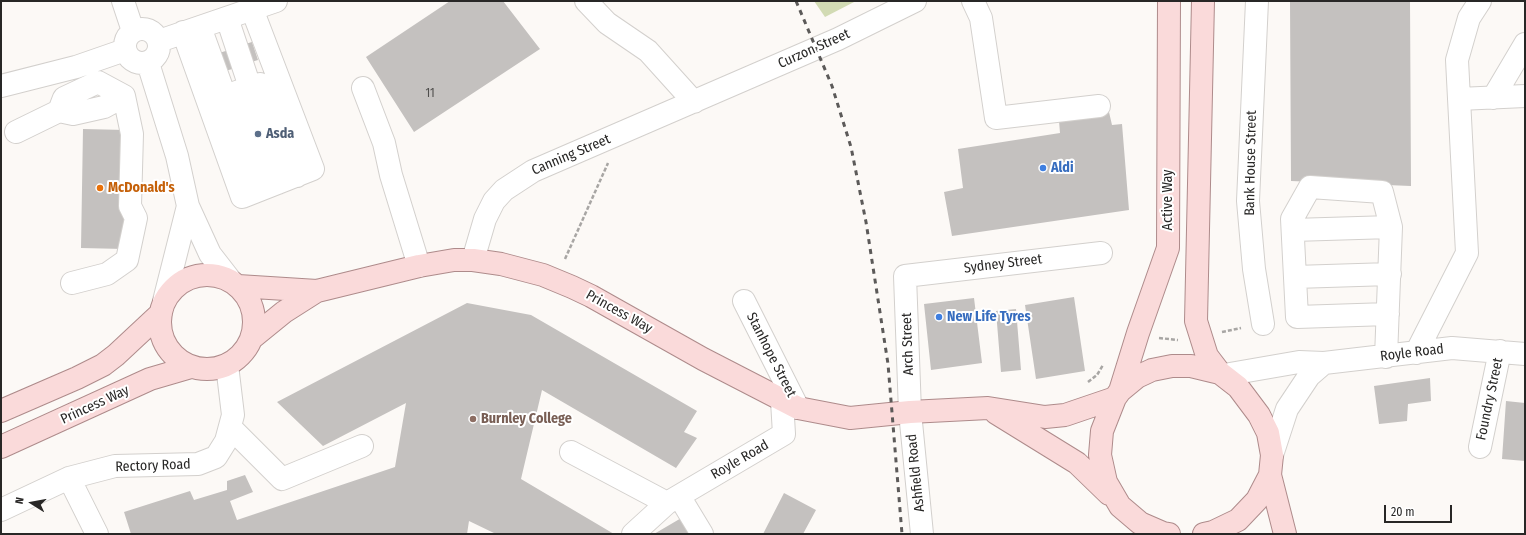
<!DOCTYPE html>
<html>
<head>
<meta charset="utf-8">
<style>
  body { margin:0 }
  #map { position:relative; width:1526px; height:535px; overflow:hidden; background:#fcf9f6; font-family:"Fira Sans Condensed",sans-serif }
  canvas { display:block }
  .frame { position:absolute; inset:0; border:2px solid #282726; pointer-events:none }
  .north { position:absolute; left:12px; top:483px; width:40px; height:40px; -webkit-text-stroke:3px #fff; paint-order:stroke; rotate:281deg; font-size:11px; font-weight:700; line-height:16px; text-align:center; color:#282726 }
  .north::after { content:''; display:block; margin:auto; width:14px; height:18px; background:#282726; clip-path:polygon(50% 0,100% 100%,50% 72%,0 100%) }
  .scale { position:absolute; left:1384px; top:505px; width:68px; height:18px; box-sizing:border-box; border:2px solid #282726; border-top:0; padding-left:5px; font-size:12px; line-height:14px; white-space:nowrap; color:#282726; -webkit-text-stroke:3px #fff; paint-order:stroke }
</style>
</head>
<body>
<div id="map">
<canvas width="1526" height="535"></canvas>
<div class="frame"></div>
<div class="north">N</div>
<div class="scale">20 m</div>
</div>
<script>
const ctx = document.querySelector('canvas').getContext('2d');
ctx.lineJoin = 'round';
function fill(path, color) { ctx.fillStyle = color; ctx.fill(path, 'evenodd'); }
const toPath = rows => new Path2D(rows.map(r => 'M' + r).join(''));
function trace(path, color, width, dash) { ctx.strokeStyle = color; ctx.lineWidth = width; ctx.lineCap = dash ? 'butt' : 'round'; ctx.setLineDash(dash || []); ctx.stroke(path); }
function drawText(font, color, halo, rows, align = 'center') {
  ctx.font = font + ' "Fira Sans Condensed",sans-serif'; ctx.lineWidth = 4; ctx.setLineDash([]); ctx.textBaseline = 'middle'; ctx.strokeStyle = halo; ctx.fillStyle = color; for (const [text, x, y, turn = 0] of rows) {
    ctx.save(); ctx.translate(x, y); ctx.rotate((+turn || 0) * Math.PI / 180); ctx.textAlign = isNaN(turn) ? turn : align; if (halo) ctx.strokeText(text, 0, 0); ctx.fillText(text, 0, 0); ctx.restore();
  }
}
const green = toPath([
  [814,1,856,1,825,17]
]);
const building = toPath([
  [450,1,503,1,540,49,414,132,366,57],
  [1290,1,1410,1,1411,186,1291,181],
  [252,42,258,60,248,63,242,45],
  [229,50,236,68,225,71,219,53],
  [1109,112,1112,125,1122,124,1129,210,952,236,944,192,963,188,958,149,1060,133,1059,121],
  [83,129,126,130,124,249,81,248],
  [1074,297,1085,371,1036,379,1025,305],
  [974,298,982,363,931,370,924,304],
  [467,303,531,315,697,411,684,432,697,438,676,468,542,390,521,479,614,534,496,534,469,521,467,534,131,534,124,512,190,491,194,500,227,490,227,481,245,475,253,492,230,501,237,520,395,467,406,403,323,446,277,402],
  [1016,309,1021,370,1001,372,996,311],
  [1430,378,1431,401,1408,404,1407,421,1379,424,1374,386],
  [1506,401,1525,403,1525,461,1502,459],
  [784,493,816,510,803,534,763,534],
  [683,517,693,534,654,534]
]);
const path = toPath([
  [565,259,608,163],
  [1222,332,1241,328],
  [1159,338,1178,340],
  [1088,382,1097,375,1103,365]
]);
const minor = toPath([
  [123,1,133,31],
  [586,1,607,23,648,51,694,102],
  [973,1,981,18,996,118,1099,106],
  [1257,1,1248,201,1254,269,1263,324],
  [227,18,250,87],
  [200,27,259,190],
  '125 46a17 17 0 1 1 34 0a17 17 0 1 1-34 0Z',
  [183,32,242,197,313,169,252,9],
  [159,41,276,1],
  [148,63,177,156,188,206,210,254,231,281],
  [1,86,76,67,125,50],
  [363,88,384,143,391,175,419,266],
  [243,90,278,183],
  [225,96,260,84,297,176],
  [1493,98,1525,44],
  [1459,99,1525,96],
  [59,111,73,114,104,107,124,96],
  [16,132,59,111,64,98,98,82,124,96,132,134,130,206,136,218,127,260,107,274,72,283],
  [1293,230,1391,227],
  [473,260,485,219,494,201,504,190,533,171,838,39,915,1],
  [1295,277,1390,274],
  [164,301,188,206],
  [744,301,798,408],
  [1416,353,1467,253,1457,60,1469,18,1480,1],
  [1386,357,1391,227,1382,192,1310,187,1292,219,1297,317,1388,314],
  [1224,375,1299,362,1324,363,1452,348,1525,354],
  [231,428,282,479,362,446],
  [1480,447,1500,351],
  [571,452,667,503],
  [1272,455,1287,409,1309,376,1324,363],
  [69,478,97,534],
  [679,496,702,534],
  [1,510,69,478,115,466,198,464,216,457,226,441,233,415,227,365],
  [633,534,667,503,784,434,782,401],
  [922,534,910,412,905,276,1101,253]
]);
const major = toPath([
  [1203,1,1196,321,1207,356,1220,373],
  '160 322a47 47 0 1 1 94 0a47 47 0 1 1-94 0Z',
  [238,286,317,291],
  [252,338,284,312,317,291,419,266,454,260,473,260,501,264,543,275,572,287,591,296,703,359,798,408,850,418,910,412,988,408,1045,417,1065,415,1115,398],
  [1120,391,1138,333,1168,248,1169,1],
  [1,411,77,378,103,365,116,355,161,313],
  [996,413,1077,463,1109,494],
  [1,447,150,379,191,367],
  [1270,475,1285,534],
  [1169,534,1163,533,1140,523,1120,506,1106,482,1100,455,1102,431,1115,398,1120,391,1137,377,1152,370,1172,366,1191,366,1220,373,1238,387,1259,415,1268,433,1272,455,1270,475,1257,500,1238,520,1213,532,1204,534]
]);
const rail = toPath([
  [796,1,832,86,851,147,866,222,888,364,902,534]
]);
const markers = [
  [258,134,4,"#5c6f8a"],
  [1043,168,4,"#3f7fe0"],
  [100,188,4,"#e8710a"],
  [939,317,4,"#3f7fe0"],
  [473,419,4,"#8d6e63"]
];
const numberNames = [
  ["11",430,94]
];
const streetNames = [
  ["Curzon Street",814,49,-24],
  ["Canning Street",571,155,-23],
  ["Bank House Street",1251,163,-89],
  ["Active Way",1168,200,-90],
  ["Sydney Street",1003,264,-7],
  ["Princess Way",619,312,29],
  ["Arch Street",908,344,-92],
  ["Royle Road",1412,353,-7],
  ["Stanhope Street",771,355,63],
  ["Foundry Street",1490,399,-78],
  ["Princess Way",95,405,-25],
  ["Royle Road",740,460,-30],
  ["Rectory Road",153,466,-2],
  ["Ashfield Road",916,473,-96]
];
const serviceNames = [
  ["Asda",266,134]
];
const shopNames = [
  ["Aldi",1051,168],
  ["New Life Tyres",947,317]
];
const foodNames = [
  ["McDonald's",108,188]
];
const educationNames = [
  ["Burnley College",481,419]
];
fill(green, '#d2dbb4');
fill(building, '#c4c1bf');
trace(minor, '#d3d0cd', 24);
trace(major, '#ae8b8b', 24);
trace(path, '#a8a6a4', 2.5, [4, 2]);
trace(minor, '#fff', 22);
trace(major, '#fadada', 22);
trace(rail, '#5c5a59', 3, [5, 5]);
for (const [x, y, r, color] of markers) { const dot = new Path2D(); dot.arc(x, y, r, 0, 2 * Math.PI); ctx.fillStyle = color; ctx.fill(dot); trace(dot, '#fff', 1.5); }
drawText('12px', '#4f4e4c', null, numberNames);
drawText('14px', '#282726', '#fff', streetNames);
drawText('bold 14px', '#4e5e75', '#fff', serviceNames, 'left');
drawText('bold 14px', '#366cbe', '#fff', shopNames, 'left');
drawText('bold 14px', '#c56008', '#fff', foodNames, 'left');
drawText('bold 14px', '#785e54', '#fff', educationNames, 'left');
</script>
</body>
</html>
